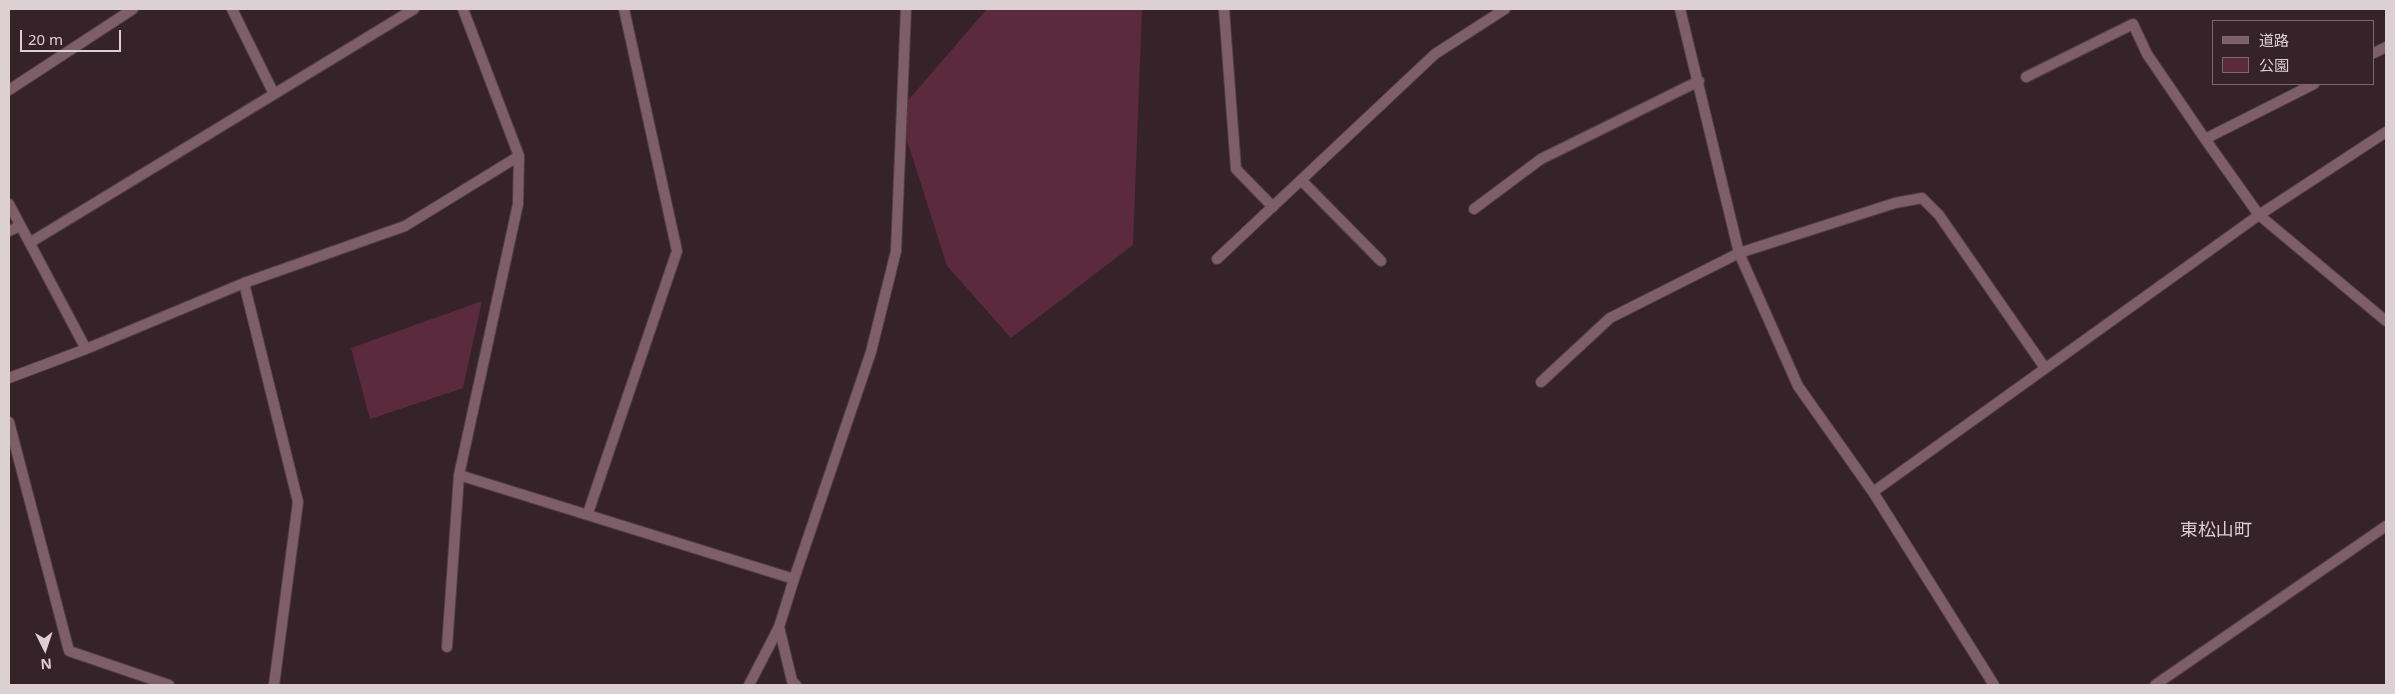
<!DOCTYPE html>
<html>
<head>
<meta charset="utf-8">
<style>
  body { margin:0 }
  #map { position:relative; width:2395px; height:694px; overflow:hidden; background:#362329; font-family:"Noto Sans","Noto Sans JP",sans-serif }
  canvas { display:block }
  .frame { position:absolute; inset:0; border:10px solid #ddd0d3; pointer-events:none }
  .legend { position:absolute; left:2212px; top:20px; width:162px; height:65px; box-sizing:border-box; background:#362329; border:1px solid #79686d; margin:0; padding:6px 9px; list-style:none; font-size:15px; color:#ddd0d3 }
  .legend li { display:flex; align-items:center; gap:10px; height:25px }
  .legend b { width:25px; border:1px solid #79686d }
  .north { position:absolute; left:20px; top:624px; width:50px; height:50px; -webkit-text-stroke:4px #362329; paint-order:stroke; rotate:176deg; font-size:14px; font-weight:700; line-height:20px; text-align:center; color:#ddd0d3 }
  .north::after { content:''; display:block; margin:auto; width:18px; height:22px; background:#ddd0d3; clip-path:polygon(50% 0,100% 100%,50% 72%,0 100%) }
  .scale { position:absolute; left:20px; top:30px; width:101px; height:22px; box-sizing:border-box; border:2px solid #ddd0d3; border-top:0; padding-left:6px; font-size:15px; line-height:18px; white-space:nowrap; color:#ddd0d3; -webkit-text-stroke:4px #362329; paint-order:stroke }
</style>
</head>
<body>
<div id="map">
<canvas width="2395" height="694"></canvas>
<div class="frame"></div>
<ul class="legend">
<li><b style="height:6px;background:#7e5f69"></b>道路</li>
<li><b style="height:14px;background:#5b2a3c"></b>公園</li>
</ul>
<div class="north">N</div>
<div class="scale">20 m</div>
</div>
<script>
const ctx = document.querySelector('canvas').getContext('2d');
ctx.lineJoin = 'round';
function fill(path, color) { ctx.fillStyle = color; ctx.fill(path, 'evenodd'); }
const toPath = rows => new Path2D(rows.map(r => 'M' + r).join(''));
function trace(path, color, width, dash) { ctx.strokeStyle = color; ctx.lineWidth = width; ctx.lineCap = dash ? 'butt' : 'round'; ctx.setLineDash(dash || []); ctx.stroke(path); }
function drawText(font, color, halo, rows, align = 'center') {
  ctx.font = font + ' "Noto Sans","Noto Sans JP",sans-serif'; ctx.lineWidth = 4; ctx.setLineDash([]); ctx.textBaseline = 'middle'; ctx.strokeStyle = halo; ctx.fillStyle = color; for (const [text, x, y, turn = 0] of rows) {
    ctx.save(); ctx.translate(x, y); ctx.rotate((+turn || 0) * Math.PI / 180); ctx.textAlign = isNaN(turn) ? turn : align; if (halo) ctx.strokeText(text, 0, 0); ctx.fillText(text, 0, 0); ctx.restore();
  }
}
const green = toPath([
  [987,9,1142,9,1133,245,1011,338,947,266,898,112],
  [482,301,463,388,370,419,351,348]
]);
const minor = toPath([
  [232,9,274,94],
  [1224,9,1236,169,1273,207],
  [1680,9,1739,253,1798,386,1873,492,1994,685],
  [2374,53,2386,47],
  [2026,77,2133,24,2147,54,2205,139],
  [2314,84,2205,139,2259,215,2386,321],
  [9,90,133,9],
  [1301,180,1381,261],
  [9,204,86,349,244,283,298,502,274,685],
  [1474,209,1541,159,1699,81],
  [9,231,20,226],
  [31,242,414,9],
  [1217,259,1435,54,1505,9],
  [244,283,405,226,519,156],
  [9,378,86,349],
  [1541,382,1610,318,1739,253,1895,203,1922,198,1939,215,2045,368],
  [9,422,69,651,169,685],
  [459,475,794,579],
  [1873,492,2259,215,2386,132],
  [588,513,677,251,624,9],
  [779,627,792,681,796,685],
  [447,647,459,475,518,204,519,156,463,9],
  [749,685,779,627,794,579,871,352,896,251,906,9],
  [2155,685,2386,526]
]);
const quarterNames = [
  ["東松山町",2216,531]
];
fill(green, '#5b2a3c');
trace(minor, '#513f44', 12);
trace(minor, '#7e5f69', 10);
drawText('18px', '#ddd0d3', '#362329', quarterNames);
</script>
</body>
</html>
